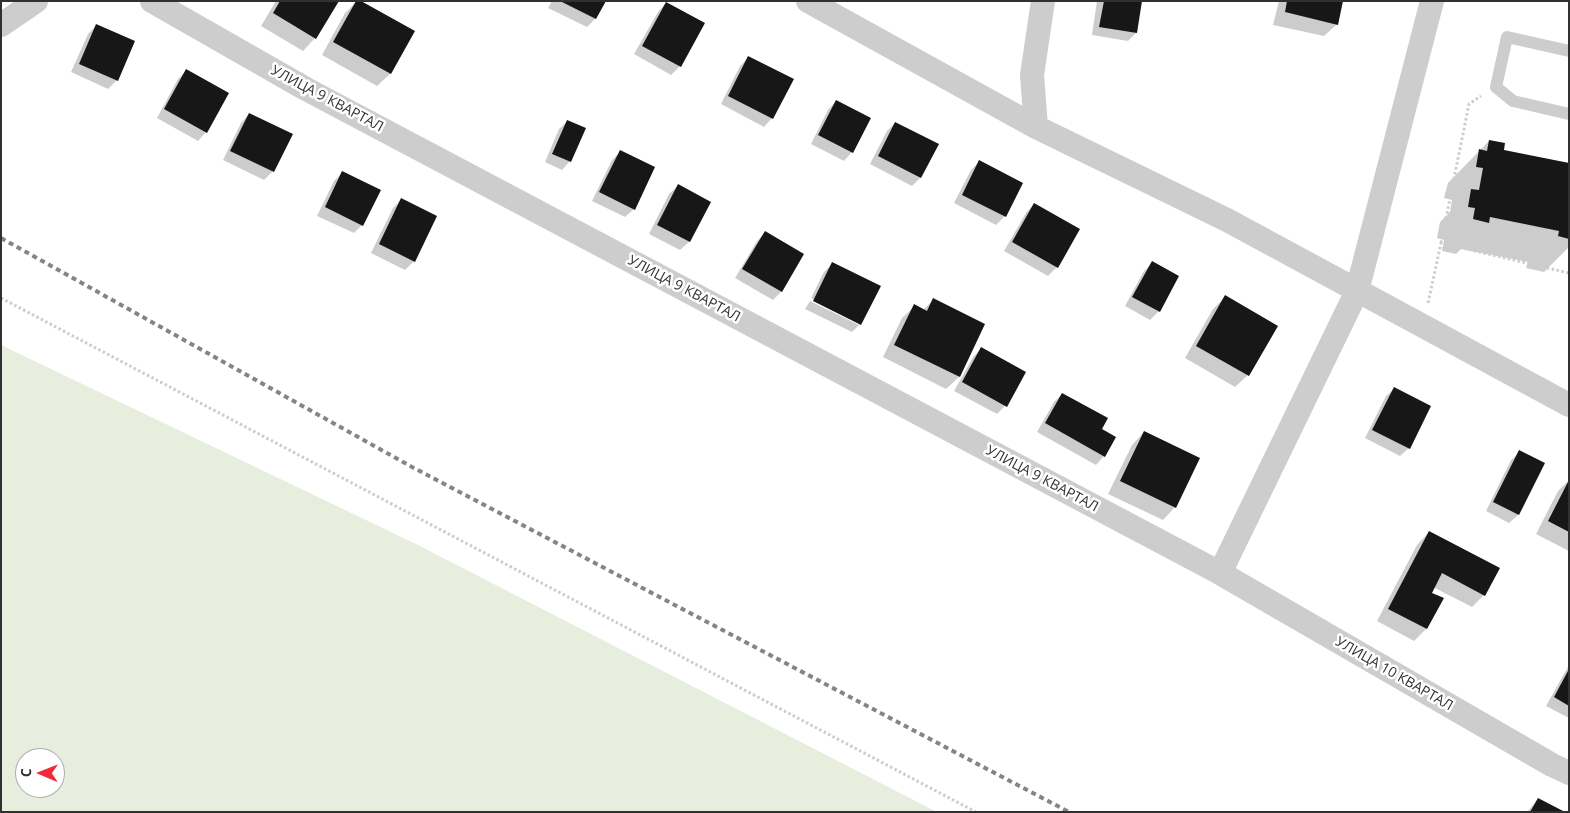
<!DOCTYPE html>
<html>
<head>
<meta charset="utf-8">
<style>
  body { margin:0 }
  #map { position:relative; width:1570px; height:813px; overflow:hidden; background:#fff; font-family:"Open Sans",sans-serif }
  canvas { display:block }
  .frame { position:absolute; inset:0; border:2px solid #303030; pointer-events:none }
  .north { position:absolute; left:15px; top:748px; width:50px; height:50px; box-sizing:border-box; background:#fff; border:1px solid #acacac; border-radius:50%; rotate:271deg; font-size:14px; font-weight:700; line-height:20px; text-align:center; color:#303030 }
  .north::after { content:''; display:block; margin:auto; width:18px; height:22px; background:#f1293a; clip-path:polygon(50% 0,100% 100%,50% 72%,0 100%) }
</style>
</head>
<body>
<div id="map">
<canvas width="1570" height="813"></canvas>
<div class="frame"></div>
<div class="north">С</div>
</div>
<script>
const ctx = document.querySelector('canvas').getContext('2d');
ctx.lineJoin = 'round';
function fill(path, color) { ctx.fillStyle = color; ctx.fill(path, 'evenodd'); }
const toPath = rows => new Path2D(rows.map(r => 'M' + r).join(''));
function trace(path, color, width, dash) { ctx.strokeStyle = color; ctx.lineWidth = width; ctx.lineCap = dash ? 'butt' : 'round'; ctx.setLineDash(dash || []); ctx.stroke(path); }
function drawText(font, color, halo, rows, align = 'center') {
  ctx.font = font + ' "Open Sans",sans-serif'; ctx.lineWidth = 5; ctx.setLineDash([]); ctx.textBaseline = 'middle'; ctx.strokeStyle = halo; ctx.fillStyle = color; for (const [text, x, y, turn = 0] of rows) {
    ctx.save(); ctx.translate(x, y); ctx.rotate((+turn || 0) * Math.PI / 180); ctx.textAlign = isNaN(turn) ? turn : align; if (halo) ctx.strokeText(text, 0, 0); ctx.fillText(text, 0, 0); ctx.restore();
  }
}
const green = toPath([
  [1,345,416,544,937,812,1,812],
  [25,758,55,758,55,788,25,788]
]);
const shadow = toPath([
  [276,1,337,1,315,38,303,51,261,26],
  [357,1,413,31,390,74,377,86,322,55,345,13],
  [552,1,604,1,595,19,587,27,548,8],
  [1097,1,1141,1,1136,33,1128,41,1092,35],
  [1279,1,1342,1,1337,24,1324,36,1273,25],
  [666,3,703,24,680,66,671,75,634,54,658,12],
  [96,26,117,80,108,89,71,72,88,34],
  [749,57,772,118,764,127,721,104,740,66],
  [186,71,206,132,198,141,157,118,178,79],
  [836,101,852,152,844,161,811,144,828,110],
  [249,114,291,134,273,171,264,180,223,160,241,123],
  [568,121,570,161,562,170,545,162,559,129],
  [895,123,920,178,912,186,870,164,887,131],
  [1489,141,1503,151,1569,163,1569,247,1544,272,1526,268,1528,262,1461,249,1456,254,1442,251,1444,240,1437,238,1440,222,1450,212,1452,200,1444,198,1448,183],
  [621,151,634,209,625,217,592,201,612,160],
  [979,162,1005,216,996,225,954,203,971,170],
  [342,173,362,225,354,233,317,216,334,181],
  [678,186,709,202,689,242,680,250,649,234,669,194],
  [401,200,414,261,405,270,371,253,393,208],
  [1034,204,1078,230,1056,268,1048,276,1004,251,1026,213],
  [765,233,803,255,781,292,773,300,735,278,757,241],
  [1153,262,1178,276,1159,311,1150,320,1125,306,1144,271],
  [833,263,860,324,852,332,805,309,810,301,859,325,859,322,811,298,824,272],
  [1225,297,1248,375,1235,387,1185,358,1213,309],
  [933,300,984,325,959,377,946,389,883,357,902,318,915,306,923,310],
  [981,349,1005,406,997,414,954,391,973,357],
  [1395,388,1409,448,1400,456,1365,438,1386,396],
  [1062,394,1100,430,1104,456,1096,465,1037,432,1054,402],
  [1144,432,1175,507,1163,520,1108,494,1132,445],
  [1520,452,1543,464,1518,515,1509,523,1486,511,1511,460],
  [1569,480,1569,551,1536,534,1558,491],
  [1429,532,1484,595,1472,607,1433,587,1430,593,1426,629,1414,641,1377,621,1417,545],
  [1569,665,1569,718,1546,706],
  [1538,799,1562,812,1527,812]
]);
const building = toPath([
  [280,1,339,1,316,39,273,13],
  [356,1,361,1,415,31,391,74,333,42],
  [560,1,606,1,596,19],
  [1104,1,1142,1,1137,33,1099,27],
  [1287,1,1343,1,1338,25,1285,12],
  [666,2,705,23,681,67,642,46],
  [96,24,135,41,118,81,79,64],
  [748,56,794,79,773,119,728,96],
  [186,69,229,93,207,133,164,109],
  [836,100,871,118,853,153,818,135],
  [249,113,293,134,274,172,230,151],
  [567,120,586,128,571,162,552,154],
  [895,122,939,144,921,178,878,156],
  [1489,140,1505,143,1504,150,1569,163,1569,239,1558,236,1559,231,1490,217,1489,223,1473,219,1475,208,1468,207,1471,189,1479,190,1483,168,1476,167,1479,149,1487,151],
  [620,150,655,167,635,210,599,192],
  [979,160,1023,183,1006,217,962,195],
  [342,171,381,190,363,226,325,207],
  [678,184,711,202,690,242,657,225],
  [401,198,437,216,415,262,379,244],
  [1034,203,1080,229,1058,268,1012,242],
  [765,231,804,254,782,292,742,269],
  [1152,261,1179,276,1160,312,1132,297],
  [832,262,881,286,861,325,813,301],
  [1225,295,1278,326,1249,376,1196,346],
  [933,298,985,324,960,377,894,345,914,304,927,311],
  [981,347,1026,372,1007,407,962,382],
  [1394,387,1431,406,1410,449,1372,430],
  [1062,393,1108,418,1102,429,1116,437,1105,457,1045,423],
  [1144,431,1200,458,1176,508,1120,481],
  [1519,450,1545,463,1519,515,1493,502],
  [1569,480,1569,532,1548,521],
  [1429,531,1500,568,1485,596,1442,573,1432,593,1444,598,1427,629,1388,609],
  [1569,669,1569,706,1554,697],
  [1538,798,1565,812,1530,812]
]);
const path = toPath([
  [1441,243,1469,104,1481,96],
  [1,298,976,812],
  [1428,303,1441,243,1569,273]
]);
const lane = toPath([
  [1569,51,1507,37,1496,87,1513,101,1569,114]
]);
const street = toPath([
  [152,1,306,89,1220,573,1552,765,1569,773],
  [808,1,1036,127,1227,220,1569,405],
  [1,25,36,1],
  [1036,127,1032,75,1043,1],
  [1220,573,1357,291,1432,1]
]);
const rail = toPath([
  [1,238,412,467,1069,812]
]);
const streetNames = [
  ["УЛИЦА 9 КВАРТАЛ",327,99,28],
  ["УЛИЦА 9 КВАРТАЛ",684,289,28],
  ["УЛИЦА 9 КВАРТАЛ",1042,479,28],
  ["УЛИЦА 10 КВАРТАЛ",1394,674,30]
];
fill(green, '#e7eede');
fill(shadow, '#0003');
fill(building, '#171717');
trace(path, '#cdcdcd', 3, [2.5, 2.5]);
trace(lane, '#cdcdcd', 12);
trace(street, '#cdcdcd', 24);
trace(rail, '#858585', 4, [5, 4]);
drawText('14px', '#303030', '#fff', streetNames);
</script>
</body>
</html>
